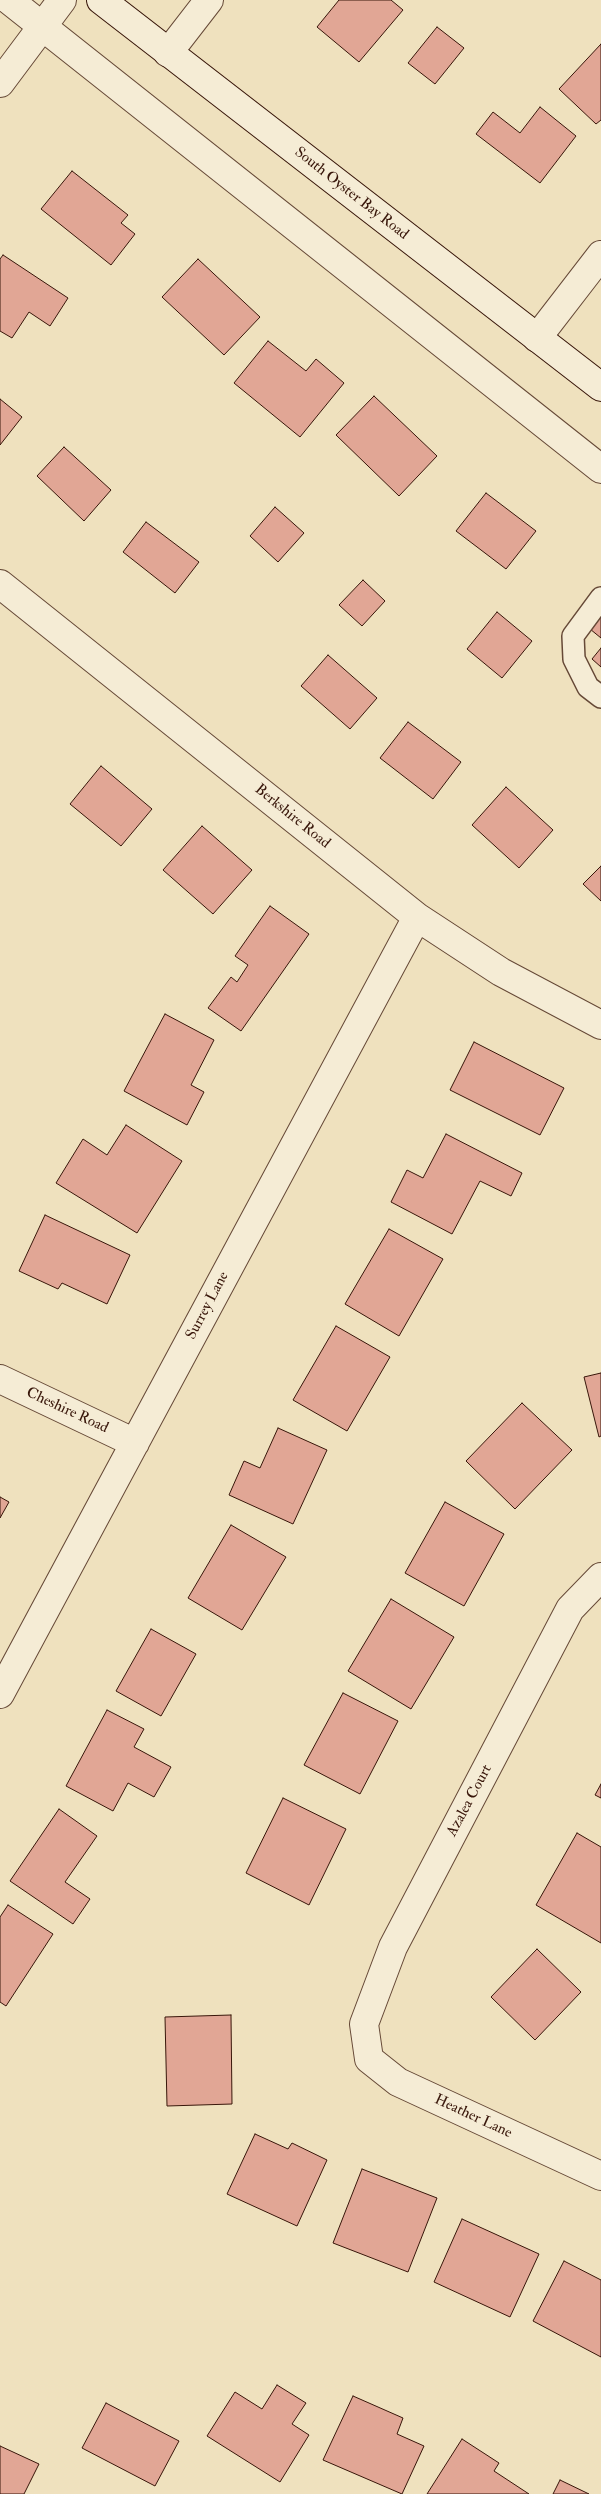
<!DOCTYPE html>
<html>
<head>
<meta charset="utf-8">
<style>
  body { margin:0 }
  canvas { display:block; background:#efe1be }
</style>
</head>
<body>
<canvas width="601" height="2494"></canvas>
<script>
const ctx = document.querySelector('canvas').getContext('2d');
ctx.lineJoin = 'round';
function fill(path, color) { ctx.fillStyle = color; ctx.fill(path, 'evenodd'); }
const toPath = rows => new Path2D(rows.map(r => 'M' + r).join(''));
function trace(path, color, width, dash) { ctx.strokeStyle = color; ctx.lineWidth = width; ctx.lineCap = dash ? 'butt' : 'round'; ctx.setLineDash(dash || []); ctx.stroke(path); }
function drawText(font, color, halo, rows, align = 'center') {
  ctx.font = font + ' "IM FELL Double Pica",serif'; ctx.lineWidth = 4; ctx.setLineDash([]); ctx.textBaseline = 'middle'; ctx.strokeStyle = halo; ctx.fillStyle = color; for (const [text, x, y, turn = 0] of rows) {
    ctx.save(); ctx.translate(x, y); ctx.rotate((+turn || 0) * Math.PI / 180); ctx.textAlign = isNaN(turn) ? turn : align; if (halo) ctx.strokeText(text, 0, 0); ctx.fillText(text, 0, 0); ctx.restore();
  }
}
const building = toPath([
  [339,0,391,0,403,10,359,62,317,27,339,0],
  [437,27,464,48,435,84,408,63,437,27],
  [601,44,601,120,596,124,559,89,601,44],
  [540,107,576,136,540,183,476,134,493,112,520,133,540,107],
  [72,171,128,215,121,223,135,234,111,265,41,209,72,171],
  [3,255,68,298,50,326,29,312,12,338,0,331,0,259,3,255],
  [198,259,260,317,224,355,162,297,198,259],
  [268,341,306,371,316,359,344,383,300,437,234,383,268,341],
  [374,396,437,456,399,496,336,435,374,396],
  [0,399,22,417,0,445,0,399],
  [64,447,111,490,84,521,37,476,64,447],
  [486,493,536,531,506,569,456,531,486,493],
  [275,507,304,533,278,562,250,536,275,507],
  [146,522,199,562,175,593,123,552,146,522],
  [363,580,385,601,362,626,339,605,363,580],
  [497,612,532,641,502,678,467,649,497,612],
  [601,615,601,638,590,629,601,615],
  [601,648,601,667,592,659,601,648],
  [328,655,377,698,350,729,301,686,328,655],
  [408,722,461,762,433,799,380,758,408,722],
  [101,766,152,809,121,846,70,804,101,766],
  [506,787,553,830,519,868,472,825,506,787],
  [202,826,252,870,213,914,163,870,202,826],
  [601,866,601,901,583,884,601,866],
  [270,906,309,934,241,1031,208,1008,231,977,237,982,248,965,235,956,270,906],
  [165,1014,214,1040,191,1085,204,1092,187,1125,124,1091,165,1014],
  [474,1042,564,1088,540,1135,450,1090,474,1042],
  [126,1125,182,1161,137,1233,56,1183,83,1139,107,1155,126,1125],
  [446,1134,522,1173,511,1196,480,1181,452,1234,391,1202,407,1170,423,1178,446,1134],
  [45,1215,130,1255,107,1304,62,1283,58,1289,19,1271,45,1215],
  [389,1229,443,1259,399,1336,345,1304,389,1229],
  [336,1326,390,1357,347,1431,293,1400,336,1326],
  [601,1373,601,1436,599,1437,584,1377,601,1373],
  [522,1403,572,1450,515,1509,466,1461,522,1403],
  [278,1428,327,1450,293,1524,229,1495,244,1461,260,1468,278,1428],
  [0,1497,9,1502,0,1518,0,1497],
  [445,1502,504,1534,464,1606,405,1573,445,1502],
  [231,1525,286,1557,242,1630,188,1598,231,1525],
  [391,1599,454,1637,411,1709,348,1671,391,1599],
  [151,1629,196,1654,161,1716,116,1691,151,1629],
  [343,1693,398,1721,360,1794,304,1765,343,1693],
  [107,1710,144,1729,134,1747,171,1767,154,1797,128,1783,113,1811,66,1786,107,1710],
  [601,1784,601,1798,595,1795,601,1784],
  [283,1798,346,1829,309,1905,246,1873,283,1798],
  [59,1809,97,1836,65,1882,90,1899,73,1924,10,1881,59,1809],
  [577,1833,601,1847,601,1943,536,1905,577,1833],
  [8,1905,53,1934,6,2006,0,2002,0,1917,8,1905],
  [537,1949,581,1992,535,2040,491,1997,537,1949],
  [231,2015,232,2104,167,2106,165,2017,231,2015],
  [255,2134,288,2149,292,2143,327,2160,297,2226,227,2194,255,2134],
  [362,2169,437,2198,408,2272,333,2243,362,2169],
  [462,2219,539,2254,510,2317,434,2282,462,2219],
  [564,2261,601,2280,601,2357,533,2321,564,2261],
  [277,2385,306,2403,292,2424,309,2435,280,2482,207,2436,235,2392,262,2409,277,2385],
  [353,2396,403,2418,397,2434,424,2446,402,2494,323,2460,353,2396],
  [106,2403,179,2441,155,2486,82,2448,106,2403],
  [462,2439,499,2463,494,2471,529,2494,427,2494,462,2439],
  [0,2446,39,2464,24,2494,0,2494,0,2446],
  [560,2480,589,2494,553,2494,560,2480]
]);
const service = toPath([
  [601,598,573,636,574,659,588,687,601,697]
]);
const minor = toPath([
  [9,0,601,469],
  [168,53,209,0],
  [0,83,62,0],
  [537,338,601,255],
  [0,584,417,917,501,972,601,1025],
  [0,1379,135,1443],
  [601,1577,570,1609,393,1947,364,2024,369,2059,398,2082,601,2176],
  [0,1694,417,917]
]);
const secondary = toPath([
  [101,0,601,387]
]);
const streetNames = [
  ["South Oyster Bay Road",351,194,38],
  ["Berkshire Road",292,817,39],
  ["Surrey Lane",208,1306,-62],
  ["Cheshire Road",67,1411,25],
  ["Azalea Court",470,1801,-62],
  ["Heather Lane",473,2117,25]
];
fill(building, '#e1a695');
trace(building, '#38160a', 1);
trace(service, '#664937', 24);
trace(minor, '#664937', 30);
trace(secondary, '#38160a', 30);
trace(service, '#f5ecd5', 21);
trace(minor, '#f5ecd5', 28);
trace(secondary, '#f5ecd5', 28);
drawText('15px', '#38160a', '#f5ecd5', streetNames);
</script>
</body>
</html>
